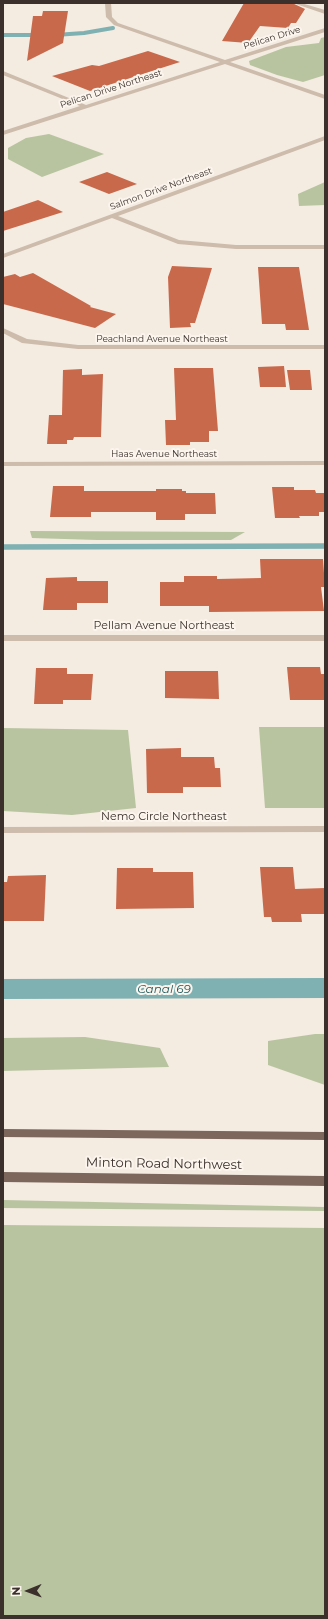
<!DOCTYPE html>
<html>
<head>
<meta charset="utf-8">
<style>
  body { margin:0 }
  #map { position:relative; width:328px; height:1619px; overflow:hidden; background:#f4ebe1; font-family:Montserrat,sans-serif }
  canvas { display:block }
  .frame { position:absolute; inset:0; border:4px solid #3b302b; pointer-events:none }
  .north { position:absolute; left:8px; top:1571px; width:40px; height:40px; -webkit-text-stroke:3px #fbf5ee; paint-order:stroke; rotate:269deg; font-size:11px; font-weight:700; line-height:16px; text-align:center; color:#3b302b }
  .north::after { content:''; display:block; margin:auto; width:14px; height:18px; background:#3b302b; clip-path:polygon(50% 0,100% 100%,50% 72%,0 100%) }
</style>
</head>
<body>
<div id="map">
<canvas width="328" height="1619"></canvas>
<div class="frame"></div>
<div class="north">N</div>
</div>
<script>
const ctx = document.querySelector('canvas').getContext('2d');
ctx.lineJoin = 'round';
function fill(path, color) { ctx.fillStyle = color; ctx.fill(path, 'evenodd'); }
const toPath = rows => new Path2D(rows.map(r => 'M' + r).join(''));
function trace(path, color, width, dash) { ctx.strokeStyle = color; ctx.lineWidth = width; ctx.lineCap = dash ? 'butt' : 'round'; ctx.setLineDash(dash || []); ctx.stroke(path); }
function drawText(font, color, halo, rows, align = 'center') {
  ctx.font = font + ' Montserrat,sans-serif'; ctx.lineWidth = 4; ctx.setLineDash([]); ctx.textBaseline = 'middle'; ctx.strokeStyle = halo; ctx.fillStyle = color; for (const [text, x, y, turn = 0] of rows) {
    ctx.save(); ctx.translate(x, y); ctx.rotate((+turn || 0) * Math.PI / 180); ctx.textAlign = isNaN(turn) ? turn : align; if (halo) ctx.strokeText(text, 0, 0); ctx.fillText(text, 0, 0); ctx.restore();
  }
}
const green = toPath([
  [325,37,325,75,303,82,277,75,250,65,249,61,286,47,319,43,321,38],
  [49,134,104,154,42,177,8,159,8,148,26,138],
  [325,182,325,205,299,206,298,194],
  [30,531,245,532,231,540,97,540,32,538],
  [259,727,325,727,325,808,265,808],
  [3,728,128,730,136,808,72,815,3,811],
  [315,1034,325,1034,325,1085,268,1065,268,1041],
  [85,1037,160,1048,169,1067,3,1071,3,1038],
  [3,1200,325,1207,325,1211,3,1208],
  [3,1225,325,1228,325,1616,3,1616]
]);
const streamFar1 = toPath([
  [3,35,39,35],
  [55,35,84,33,113,28]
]);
const stream = toPath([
  [3,547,325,546]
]);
const canal = toPath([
  [325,978,325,998,3,999,3,979,325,978]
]);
const building = toPath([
  [244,3,292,3,305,9,296,23,291,23,288,28,260,26,248,43,222,41],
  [43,11,68,11,63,43,27,61,33,16,42,16],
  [148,51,180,62,90,91,52,76,92,65,99,66],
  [107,172,137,184,109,194,79,182],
  [38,200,63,212,3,231,3,212],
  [172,266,212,268,195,323,190,323,191,327,170,328,168,277],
  [258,267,299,267,309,330,286,330,285,324,262,324],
  [33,273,91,306,90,307,116,314,95,328,3,304,3,277,15,274,20,277],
  [284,366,286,387,260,387,258,367],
  [174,368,213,368,218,431,209,431,209,442,190,442,190,445,166,445,165,420,176,420],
  [82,369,82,375,103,374,101,437,74,437,73,440,67,440,67,444,47,444,49,415,62,415,63,370],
  [287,370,310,370,312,390,290,390],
  [53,486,84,486,84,491,156,491,156,489,182,489,182,491,186,491,186,493,215,493,216,514,185,514,185,520,156,520,156,512,91,512,91,517,50,517],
  [272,487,294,487,294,490,315,490,316,493,325,493,325,512,319,512,319,516,299,516,300,518,275,518],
  [260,559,323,559,325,587,321,587,324,611,209,612,209,606,160,606,160,582,184,582,184,576,217,576,217,579,261,578],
  [77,577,77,581,108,581,108,603,77,603,77,610,43,610,46,578],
  [287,667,320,667,321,674,325,674,325,700,290,700],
  [36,668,67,668,67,674,93,674,91,700,63,700,63,704,34,704],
  [165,671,218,671,219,699,165,698],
  [181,748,181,757,214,757,215,768,220,768,221,787,183,787,183,793,147,793,146,749],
  [260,867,293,867,295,889,325,888,325,914,301,914,302,922,272,922,271,917,264,917],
  [117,868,153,868,153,872,193,872,194,908,116,909],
  [46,875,44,921,4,921,3,882,7,882,8,876]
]);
const minor = toPath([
  [105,3,111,3,112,17,118,23,225,60,325,28,325,32,230,62,325,95,325,99,225,64,3,135,3,131,80,106,3,75,3,71,86,105,220,62,114,25,106,17,105,3],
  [293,3,301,3,325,10,325,14,293,3],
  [325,136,325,140,118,216,179,240,236,245,325,245,325,249,236,249,178,244,112,218,3,258,3,254,325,136],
  [3,328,27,339,78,345,325,345,325,349,78,349,22,343,3,333,3,328],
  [325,461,325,465,3,466,3,462,325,461],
  [3,635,325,635,325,641,3,641,3,635],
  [325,826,325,832,3,833,3,827,325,826]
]);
const major = toPath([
  [3,1129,325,1132,325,1140,3,1137,3,1129],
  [3,1172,325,1176,325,1186,3,1182,3,1172]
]);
const farStreetnames = [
  ["Pelican Drive",272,38,-17],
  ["Pelican Drive Northeast",111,89,-18],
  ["Salmon Drive Northeast",161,189,-20],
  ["Peachland Avenue Northeast",162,339],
  ["Haas Avenue Northeast",164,454]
];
const streetNames = [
  ["Pellam Avenue Northeast",164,626],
  ["Nemo Circle Northeast",164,817]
];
const waterNames = [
  ["Canal 69",164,989]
];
const nearStreetnames = [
  ["Minton Road Northwest",164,1164,1]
];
fill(green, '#b8c4a0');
trace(streamFar1, '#7fb0b2', 4);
trace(stream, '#7fb0b2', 5.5);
fill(canal, '#7fb0b2');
fill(building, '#c8694b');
fill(minor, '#cdbbac');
fill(major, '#7d675c');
drawText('9px', '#3b302b', '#fbf5ee', farStreetnames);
drawText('11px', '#3b302b', '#fbf5ee', streetNames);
drawText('italic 12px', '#1f5a5e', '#fbf5ee', waterNames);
drawText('13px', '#3b302b', '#fbf5ee', nearStreetnames);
</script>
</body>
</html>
